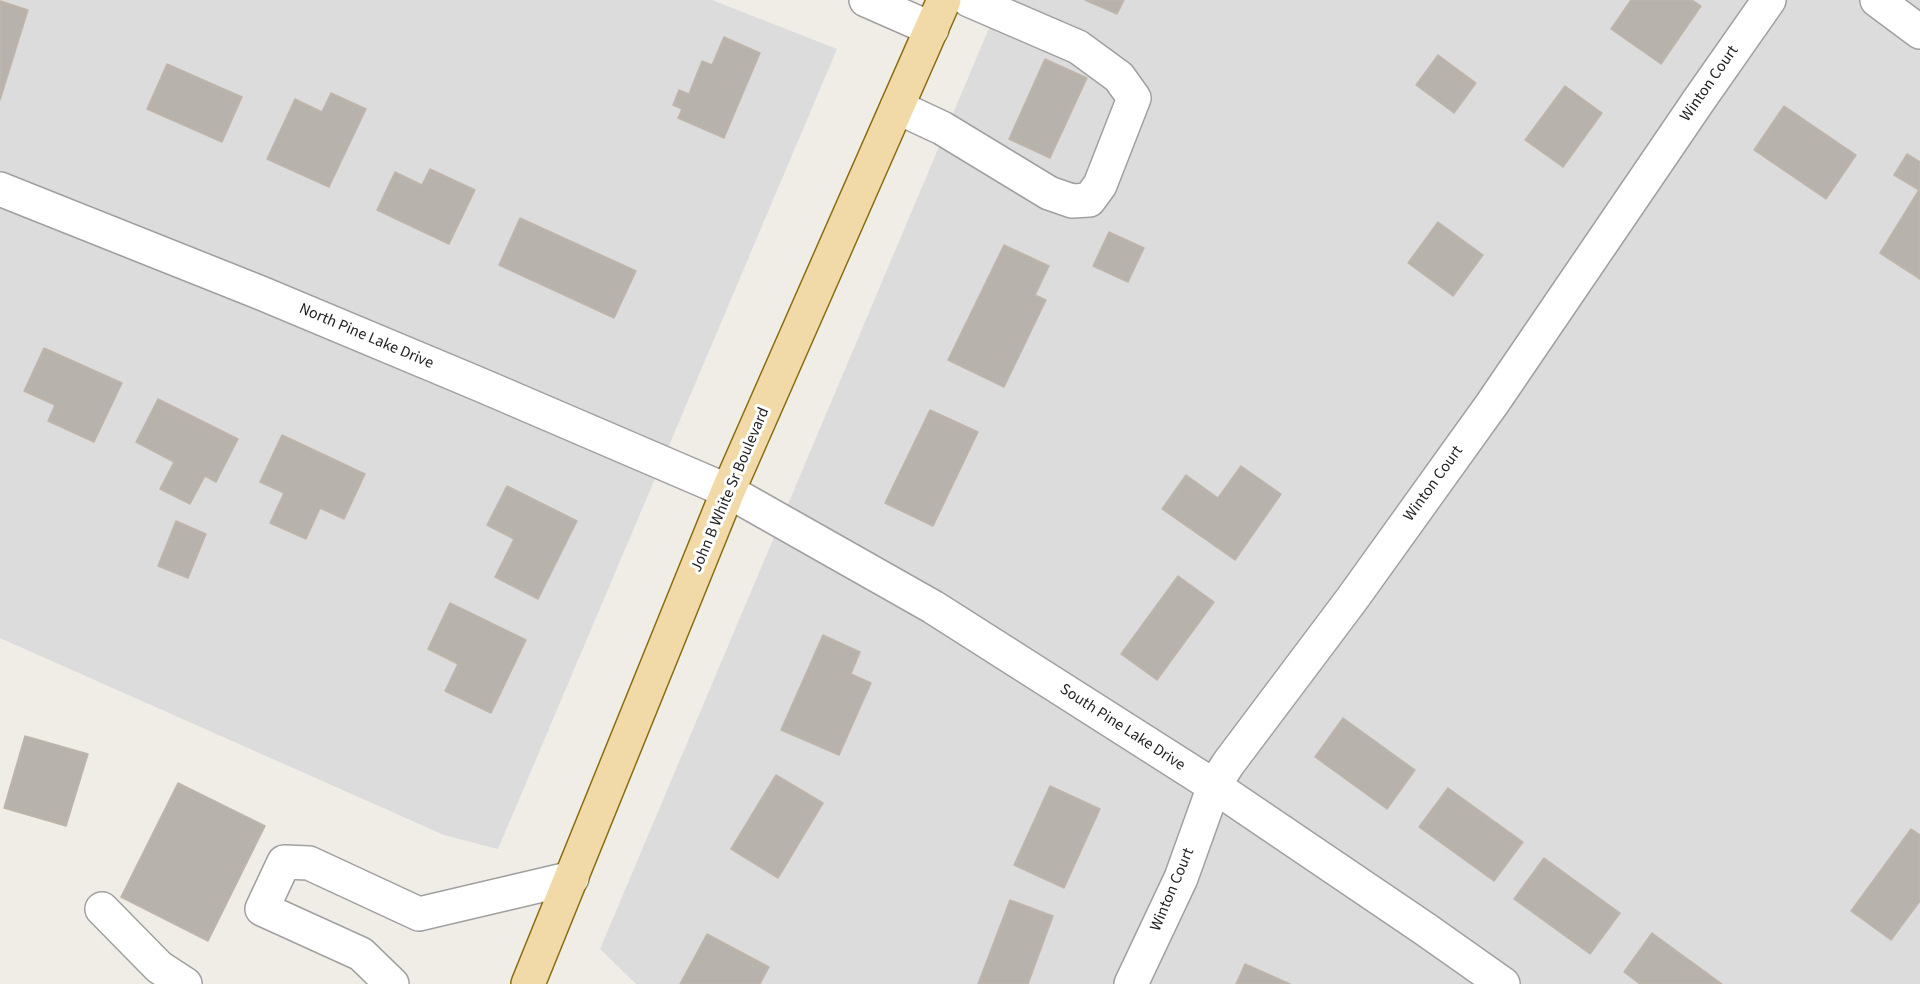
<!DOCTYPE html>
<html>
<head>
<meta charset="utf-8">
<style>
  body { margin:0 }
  canvas { display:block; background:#efede6 }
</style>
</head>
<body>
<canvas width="1920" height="984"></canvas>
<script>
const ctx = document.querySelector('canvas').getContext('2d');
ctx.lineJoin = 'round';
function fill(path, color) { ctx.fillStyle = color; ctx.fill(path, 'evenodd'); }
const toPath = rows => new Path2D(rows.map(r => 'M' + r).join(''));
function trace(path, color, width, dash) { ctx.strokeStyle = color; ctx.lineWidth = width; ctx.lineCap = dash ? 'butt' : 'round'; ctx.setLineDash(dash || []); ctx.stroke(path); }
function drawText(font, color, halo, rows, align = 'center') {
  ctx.font = font + ' "Source Sans 3",sans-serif'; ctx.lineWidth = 6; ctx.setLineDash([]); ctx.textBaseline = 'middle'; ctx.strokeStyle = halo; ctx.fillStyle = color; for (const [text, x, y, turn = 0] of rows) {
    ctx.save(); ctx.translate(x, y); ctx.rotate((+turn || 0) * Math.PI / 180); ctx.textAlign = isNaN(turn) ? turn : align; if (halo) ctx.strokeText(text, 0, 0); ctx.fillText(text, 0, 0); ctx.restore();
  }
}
const residential = toPath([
  [0,0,712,0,837,49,498,849,444,835,0,638],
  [1001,0,1920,0,1920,984,636,984,600,949]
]);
const building = toPath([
  [1085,0,1124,0,1117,14,1085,0],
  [1631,0,1692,0,1701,6,1661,64,1611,29,1631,0],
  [0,1,28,10,0,100,0,1],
  [724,37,760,53,724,138,678,118,682,109,673,105,679,90,689,94,702,61,712,65,724,37],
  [1438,55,1476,83,1454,113,1416,85,1438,55],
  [1045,59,1087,78,1050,158,1009,139,1045,59],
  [167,64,242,97,222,142,147,109,167,64],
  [1565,86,1602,113,1563,167,1525,140,1565,86],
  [331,93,366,109,329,187,267,159,295,99,322,112,331,93],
  [1784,106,1856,155,1826,199,1754,150,1784,106],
  [1907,154,1920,162,1920,279,1880,253,1919,190,1894,175,1907,154],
  [430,169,475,190,449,244,377,210,395,172,422,185,430,169],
  [520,218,636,271,614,318,499,265,520,218],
  [1438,222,1483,255,1453,296,1408,263,1438,222],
  [1109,232,1144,248,1128,282,1093,266,1109,232],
  [1004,245,1049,266,1035,295,1046,300,1004,387,948,360,1004,245],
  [44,348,122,383,94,442,48,421,55,405,24,391,44,348],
  [158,399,238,439,216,482,205,476,190,504,160,489,174,462,136,442,158,399],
  [930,410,978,432,933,526,885,503,930,410],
  [282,435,365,474,344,519,320,508,306,539,270,523,284,493,260,482,282,435],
  [1241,466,1281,494,1235,560,1162,509,1186,475,1218,498,1241,466],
  [507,486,577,521,538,599,495,577,514,539,487,525,507,486],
  [176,521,206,534,188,578,158,566,176,521],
  [1178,576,1214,602,1157,680,1121,654,1178,576],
  [450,603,526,640,491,713,445,691,458,664,428,649,450,603],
  [823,635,860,652,851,674,871,683,839,755,781,730,823,635],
  [1343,718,1415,770,1387,809,1315,757,1343,718],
  [25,736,88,754,66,826,4,808,25,736],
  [776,775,823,803,778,878,731,849,776,775],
  [178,783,265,826,208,941,121,897,178,783],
  [1050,786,1100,809,1064,888,1014,865,1050,786],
  [1448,788,1523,842,1494,881,1419,827,1448,788],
  [1911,829,1920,835,1920,901,1891,940,1851,911,1911,829],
  [1544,858,1620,913,1590,954,1514,899,1544,858],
  [1010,900,1053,916,1028,984,978,984,1010,900],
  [1652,933,1722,984,1640,984,1624,972,1652,933],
  [707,934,769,967,760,984,680,984,707,934],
  [1245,964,1290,984,1236,984,1245,964]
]);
const minor = toPath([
  [866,0,932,29],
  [1877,0,1920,32],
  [897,107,942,128,1049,193,1072,201,1089,200,1100,185,1134,98,1119,77,1078,47,969,0],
  [0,189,261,293,481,385,728,491,933,607,1214,786,1425,929,1503,984],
  [102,909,159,967,185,984],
  [392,984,361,954,262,909,284,862,309,863,419,914,572,878],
  [1131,984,1181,878,1214,786,1228,764,1352,599,1492,404,1699,100,1769,0]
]);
const major = toPath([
  [528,984,728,491,944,0]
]);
const streetNames = [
  ["Winton Court",1710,84,-55],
  ["North Pine Lake Drive",366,337,23],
  ["Winton Court",1434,484,-54],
  ["John B White Sr Boulevard",731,490,-67],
  ["South Pine Lake Drive",1122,728,33],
  ["Winton Court",1173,890,-67]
];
fill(residential, '#dddcdc');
fill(building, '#b8b2ac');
trace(building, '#bfb5aa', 1.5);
trace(minor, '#a0a0a0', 36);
trace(major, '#896d11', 36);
trace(minor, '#fff', 33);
trace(major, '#f1d9a8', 33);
drawText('16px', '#1f1f1f', '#fff', streetNames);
</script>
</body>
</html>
